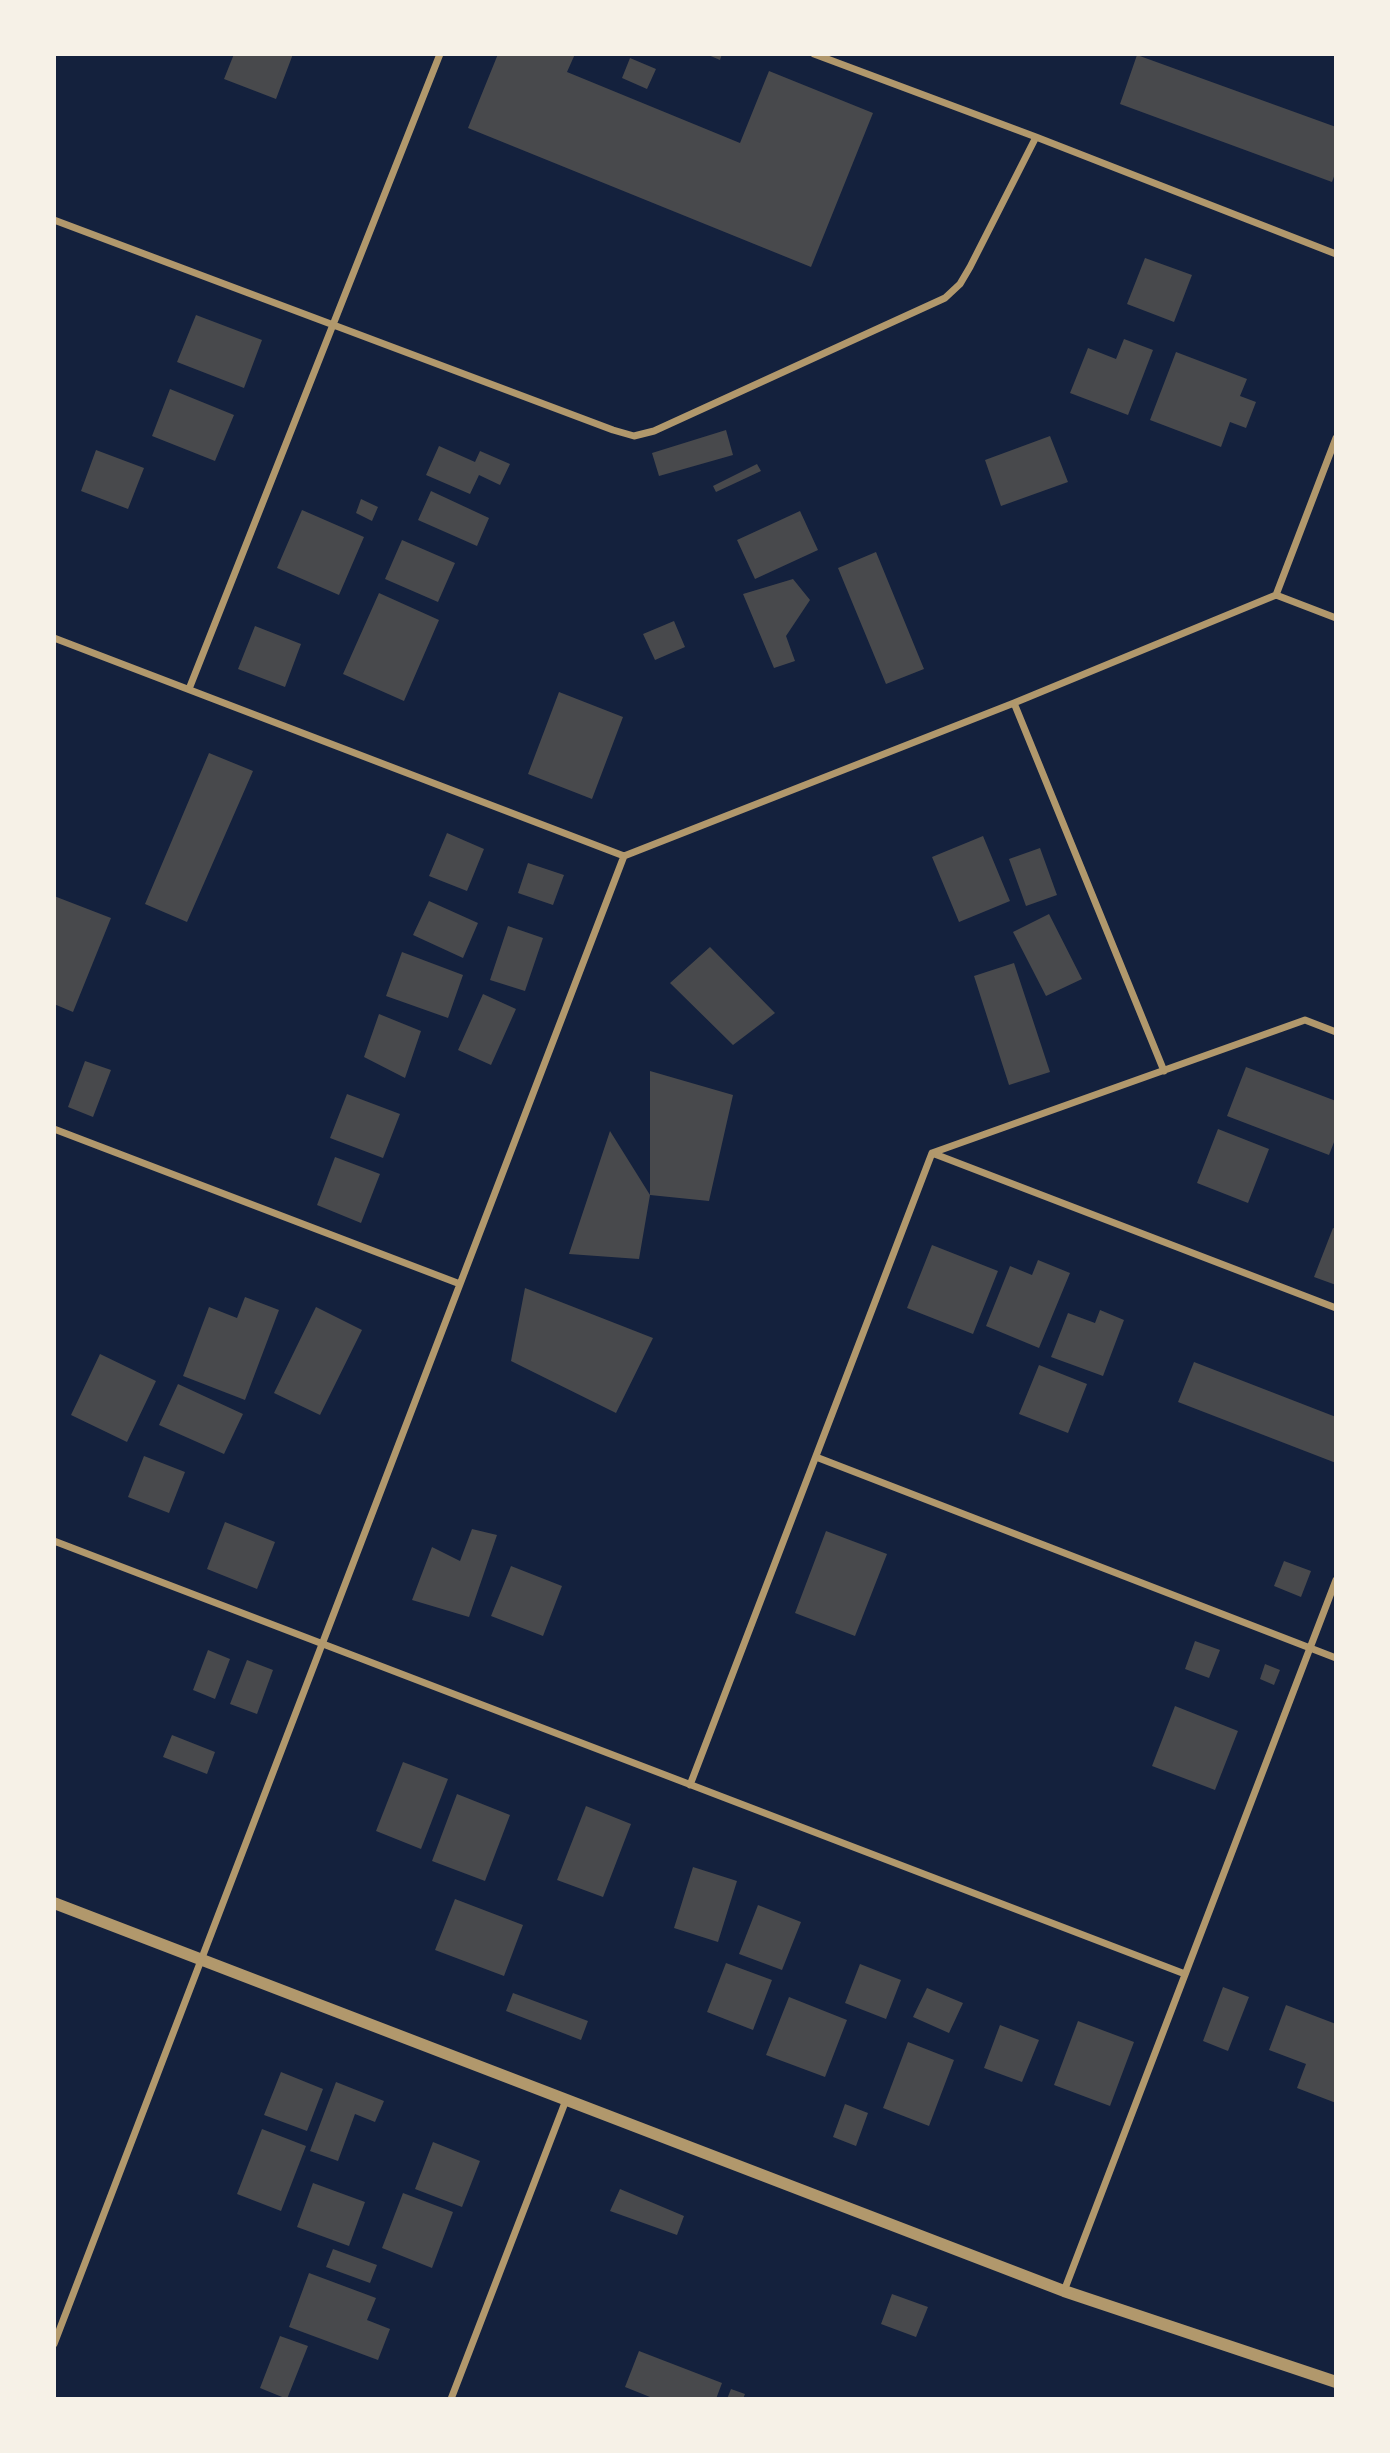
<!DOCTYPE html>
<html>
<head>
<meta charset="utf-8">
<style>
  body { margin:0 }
  #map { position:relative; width:1390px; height:2453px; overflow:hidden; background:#14213d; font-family:"Varela Round",sans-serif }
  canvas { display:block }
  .frame { position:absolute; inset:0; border:56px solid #f6f1e7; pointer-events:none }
</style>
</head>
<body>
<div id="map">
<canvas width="1390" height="2453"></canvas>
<div class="frame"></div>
</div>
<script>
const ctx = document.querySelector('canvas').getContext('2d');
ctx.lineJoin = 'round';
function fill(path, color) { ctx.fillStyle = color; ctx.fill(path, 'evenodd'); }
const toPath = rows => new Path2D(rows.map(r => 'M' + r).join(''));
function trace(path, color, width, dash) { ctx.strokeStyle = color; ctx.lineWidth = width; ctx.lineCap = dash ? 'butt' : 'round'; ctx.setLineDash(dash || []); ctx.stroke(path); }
const building = toPath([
  [234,54,293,54,276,99,224,79],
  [498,54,575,54,567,72,740,143,769,71,873,113,811,267,468,128],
  [706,54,722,54,720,60],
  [1137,55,1336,127,1336,171,1332,182,1120,104],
  [630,58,656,69,647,89,622,78],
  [1145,258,1192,275,1174,322,1127,304],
  [196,315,262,340,244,388,177,362],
  [1124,339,1153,350,1128,415,1070,393,1088,348,1116,359],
  [1176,352,1247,379,1240,396,1256,402,1246,428,1230,422,1221,447,1150,420],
  [170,389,234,415,215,461,152,436],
  [726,430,733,455,659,476,652,453],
  [1050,436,1068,482,1001,506,985,460],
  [439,446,475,462,480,451,510,464,500,485,479,475,470,494,426,475],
  [96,450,144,468,128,509,81,491],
  [757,464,761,471,716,492,713,486],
  [431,491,489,518,477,546,418,520],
  [361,499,378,507,372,521,356,513],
  [302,510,364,537,339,595,277,568],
  [800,511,818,550,755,579,737,540],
  [402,540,455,563,438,602,385,579],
  [876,552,924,669,886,684,838,568],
  [793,579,810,600,786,636,795,661,774,668,743,594],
  [379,593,439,620,404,701,343,674],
  [674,621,685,647,655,660,643,634],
  [255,626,301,644,285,687,238,669],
  [559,692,623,717,592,799,528,774],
  [209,753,253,771,187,922,145,904],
  [447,833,484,849,467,891,429,876],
  [983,836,1010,901,959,922,932,857],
  [1040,848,1057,895,1026,906,1009,859],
  [528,863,564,875,553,905,518,893],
  [54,896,111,918,73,1012,54,1004],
  [429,901,478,923,463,958,413,935],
  [1049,914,1082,979,1046,996,1013,932],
  [508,926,543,938,525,991,490,980],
  [710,947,775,1013,733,1045,670,983],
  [402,952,463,975,448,1018,386,996],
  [1014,963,1050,1072,1009,1085,974,976],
  [483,994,516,1009,491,1065,458,1050],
  [379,1014,421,1031,405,1078,364,1057],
  [85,1061,111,1070,93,1117,68,1107],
  [1246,1067,1336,1101,1336,1137,1329,1155,1227,1116],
  [650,1071,733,1095,709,1201,650,1195],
  [347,1094,400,1114,383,1158,330,1138],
  [1218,1129,1269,1149,1248,1203,1197,1183],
  [610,1131,650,1195,639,1259,569,1254],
  [335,1157,380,1174,361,1223,317,1205],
  [1333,1228,1336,1229,1336,1285,1314,1277],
  [932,1245,998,1271,973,1334,907,1308],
  [1038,1260,1070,1273,1039,1348,986,1326,1010,1266,1032,1275],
  [525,1288,653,1338,616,1413,511,1361],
  [245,1297,279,1310,245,1400,183,1376,209,1307,237,1318],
  [316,1307,362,1330,320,1415,274,1393],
  [1100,1310,1124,1320,1103,1376,1051,1357,1068,1313,1095,1323],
  [100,1354,156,1381,127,1442,71,1415],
  [1194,1362,1336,1417,1336,1463,1178,1402],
  [1039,1365,1087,1384,1068,1433,1019,1414],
  [178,1384,243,1414,224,1454,159,1425],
  [144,1456,185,1472,169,1513,128,1497],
  [225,1522,275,1542,257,1589,207,1569],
  [472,1529,497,1535,469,1617,412,1600,432,1547,460,1561],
  [826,1531,887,1554,855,1636,795,1613],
  [1284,1561,1311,1571,1301,1597,1274,1586],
  [511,1566,562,1586,543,1636,491,1616],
  [1195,1641,1220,1650,1209,1678,1185,1669],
  [208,1650,230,1659,215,1699,193,1690],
  [247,1660,273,1670,257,1714,230,1704],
  [1265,1664,1280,1670,1274,1685,1260,1679],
  [1175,1706,1238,1731,1215,1790,1152,1766],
  [172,1735,215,1752,207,1774,163,1757],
  [403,1762,448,1779,421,1849,376,1831],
  [457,1794,510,1815,485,1881,432,1861],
  [586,1806,631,1824,603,1897,557,1880],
  [693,1867,737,1881,718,1942,674,1928],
  [455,1899,523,1925,504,1976,435,1950],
  [758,1905,801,1922,782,1970,739,1954],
  [726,1963,772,1980,753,2030,707,2012],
  [860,1964,901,1980,886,2019,845,2003],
  [1223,1987,1249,1997,1228,2051,1203,2041],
  [927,1988,963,2003,949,2033,913,2017],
  [513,1993,588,2021,581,2040,506,2011],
  [789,1997,847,2020,825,2077,766,2055],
  [1286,2005,1336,2024,1336,2103,1297,2088,1306,2064,1269,2050],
  [1078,2021,1134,2042,1110,2106,1054,2085],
  [1000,2025,1039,2040,1022,2082,984,2068],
  [908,2042,954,2060,929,2126,883,2108],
  [281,2072,323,2089,307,2131,264,2115],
  [336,2082,384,2101,375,2122,355,2114,338,2161,310,2151],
  [845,2104,868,2113,856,2146,833,2137],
  [262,2129,306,2146,281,2211,237,2194],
  [433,2142,480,2161,462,2207,415,2189],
  [313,2183,365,2202,349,2246,297,2227],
  [620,2189,684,2216,677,2235,610,2211],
  [403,2193,453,2212,432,2268,382,2248],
  [333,2249,377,2265,370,2283,326,2267],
  [309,2273,376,2298,367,2320,390,2329,378,2360,289,2327],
  [892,2294,928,2307,916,2337,881,2324],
  [280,2336,308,2346,287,2399,260,2388],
  [639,2351,722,2383,716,2399,655,2399,625,2387],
  [731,2389,745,2394,743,2399,727,2399]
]);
const minor = toPath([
  [814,54,1036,137,1336,254],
  [54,220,613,430,634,436,654,431,945,298,960,284,970,267,1036,137],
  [1276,595,1336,438],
  [54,638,624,856,1014,703,1276,595,1336,618],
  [189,689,440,54],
  [1014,703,1164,1071],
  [54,1129,460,1284],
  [932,1153,1336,1308],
  [816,1457,1336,1658],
  [54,1541,1185,1974],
  [690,1785,932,1153,1305,1020,1336,1032],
  [1064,2291,1336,1580],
  [54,2344,624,856],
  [451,2399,566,2100]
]);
const tertiary = toPath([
  [54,1903,1064,2291,1336,2382]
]);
fill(building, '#48494c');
trace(minor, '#b1986c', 7);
trace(tertiary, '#b1986c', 12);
</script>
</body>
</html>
